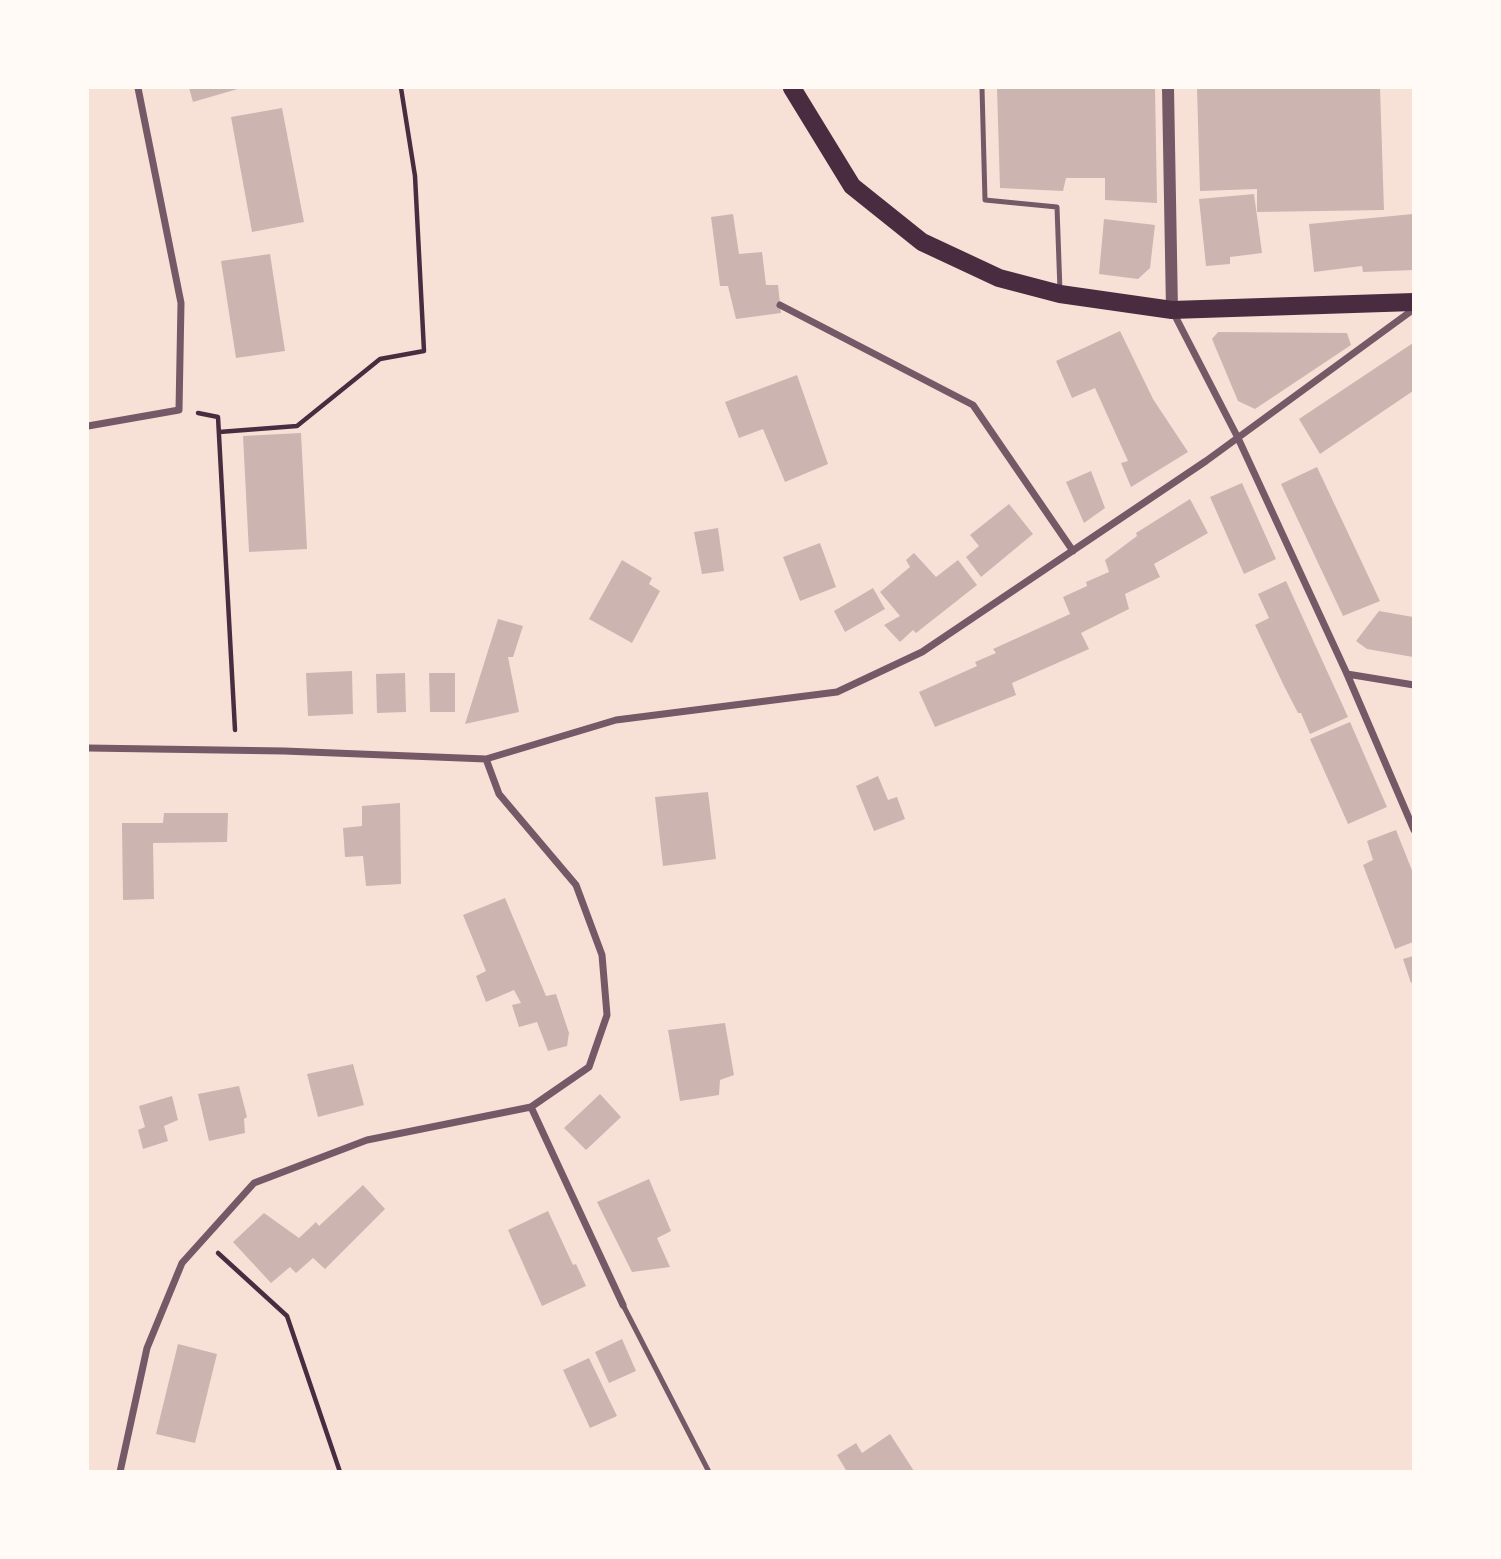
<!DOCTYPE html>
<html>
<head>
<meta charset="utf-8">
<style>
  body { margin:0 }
  #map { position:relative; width:1501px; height:1559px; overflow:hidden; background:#f7e1d7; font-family:Mulish,sans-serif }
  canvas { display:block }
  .frame { position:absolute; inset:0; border:89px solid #fffaf5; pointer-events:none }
</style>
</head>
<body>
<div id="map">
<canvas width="1501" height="1559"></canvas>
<div class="frame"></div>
</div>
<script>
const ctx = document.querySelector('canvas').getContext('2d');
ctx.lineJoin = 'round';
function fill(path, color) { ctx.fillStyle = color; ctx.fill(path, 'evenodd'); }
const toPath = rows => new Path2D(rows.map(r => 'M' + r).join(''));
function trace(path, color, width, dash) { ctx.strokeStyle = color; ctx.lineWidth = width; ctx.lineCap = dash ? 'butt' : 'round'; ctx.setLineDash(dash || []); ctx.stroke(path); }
const building = toPath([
  [189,88,241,88,193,102],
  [997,88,1155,88,1157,203,1105,200,1105,178,1066,178,1063,191,1000,188],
  [1197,88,1380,88,1384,210,1257,212,1257,189,1200,191],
  [282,108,304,222,252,232,231,117],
  [1254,194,1262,253,1230,257,1230,264,1206,266,1199,199],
  [733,214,739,254,762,252,766,285,778,285,781,313,736,319,728,286,720,286,711,217],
  [1413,214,1413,270,1363,272,1362,266,1314,272,1309,224],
  [1104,219,1155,225,1150,268,1138,279,1099,274],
  [270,254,285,351,236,358,221,261],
  [1120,331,1153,399,1188,452,1131,487,1121,463,1128,461,1095,388,1072,398,1056,361],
  [1218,332,1347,333,1351,345,1255,409,1238,401,1212,339],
  [1413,343,1413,391,1320,454,1299,419],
  [797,375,828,464,785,482,763,429,739,438,725,402],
  [301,433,307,549,249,552,243,436],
  [1317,467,1380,601,1343,616,1281,484],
  [1091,471,1105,508,1084,523,1066,482],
  [1242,483,1276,559,1244,574,1210,497],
  [1190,499,1208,533,1154,564,1160,577,1125,594,1129,609,1081,633,1089,649,1012,683,1016,695,935,727,919,692,977,666,975,662,996,653,993,649,1070,614,1063,597,1087,586,1086,582,1109,572,1105,560,1137,536,1136,533],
  [1009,504,1033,534,981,577,966,557,979,546,970,535],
  [718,528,724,571,702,574,694,532],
  [820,543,836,587,800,601,783,557],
  [914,553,936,577,958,560,977,585,916,633,913,630,900,642,884,625,900,616,880,592,910,567,906,560],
  [622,560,652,578,649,584,660,591,632,643,589,619],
  [1286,581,1348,717,1310,734,1301,713,1298,713,1284,686,1255,625,1269,618,1258,594],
  [873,588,885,609,845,632,834,611],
  [1379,611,1413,617,1413,657,1367,649,1356,641],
  [498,619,523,626,513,657,508,657,519,712,465,724],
  [352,671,353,714,308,716,306,673],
  [405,673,406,712,377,713,376,674],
  [429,673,455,673,455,712,430,712],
  [1350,722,1387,807,1348,824,1310,739],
  [878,776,888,800,897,797,905,819,874,831,856,786],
  [708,792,716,859,663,866,655,797],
  [400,803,401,884,366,886,363,856,345,857,343,828,362,826,362,806],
  [164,813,228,813,227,842,153,843,154,899,123,900,122,823,163,823],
  [1396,830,1413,873,1413,942,1395,949,1363,865,1373,860,1367,841],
  [505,898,546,996,556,994,569,1033,567,1046,548,1051,537,1022,519,1027,512,1005,521,1003,514,990,486,1002,476,976,486,971,463,915],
  [1413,956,1413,982,1411,983,1403,959],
  [725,1023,734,1075,720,1080,719,1095,680,1101,668,1030],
  [353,1064,364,1105,318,1117,307,1074],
  [239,1086,247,1117,244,1119,245,1133,209,1141,198,1094],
  [600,1094,621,1117,586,1150,564,1128],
  [172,1096,178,1120,164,1126,168,1141,143,1149,138,1130,145,1127,139,1106],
  [649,1179,671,1231,657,1238,670,1267,632,1272,597,1202],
  [363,1185,385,1209,325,1269,313,1258,296,1273,290,1267,271,1283,233,1242,264,1213,299,1238,316,1222,319,1226],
  [548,1211,573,1265,576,1264,586,1286,542,1306,508,1230],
  [622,1339,636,1371,609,1383,595,1352],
  [178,1344,217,1354,195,1443,156,1434],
  [589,1358,617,1416,590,1428,563,1370],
  [890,1434,914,1471,847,1472,837,1455,856,1443,862,1453]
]);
const path = toPath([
  [198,413,218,417,235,730],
  [219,432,297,426,380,359,424,351,415,176,401,88],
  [218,1253,287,1316,340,1472]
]);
const service = toPath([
  [982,88,985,200,1057,207,1060,291],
  [623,1305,709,1472]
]);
const minor = toPath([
  [780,305,973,405,1073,551],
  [1172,310,1238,438,1347,674,1414,830],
  [88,426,179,410,181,303,138,88],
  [1347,674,1414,685],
  [88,748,284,751,486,759,616,720,837,692,922,652,1206,461,1414,309],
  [531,1107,623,1305],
  [120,1472,147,1348,182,1263,254,1183,367,1140,531,1107,589,1067,607,1015,602,955,576,885,499,794,486,759]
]);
const tertiary = toPath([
  [1168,88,1172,310]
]);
const primary = toPath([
  [792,88,852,186,922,242,999,278,1060,294,1172,310,1414,302]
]);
fill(building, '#ccb4b1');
trace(path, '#4a2c40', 4.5);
trace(service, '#755966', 5);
trace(minor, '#755966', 7);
trace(tertiary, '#755966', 12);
trace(primary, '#4a2c40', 18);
</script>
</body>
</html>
